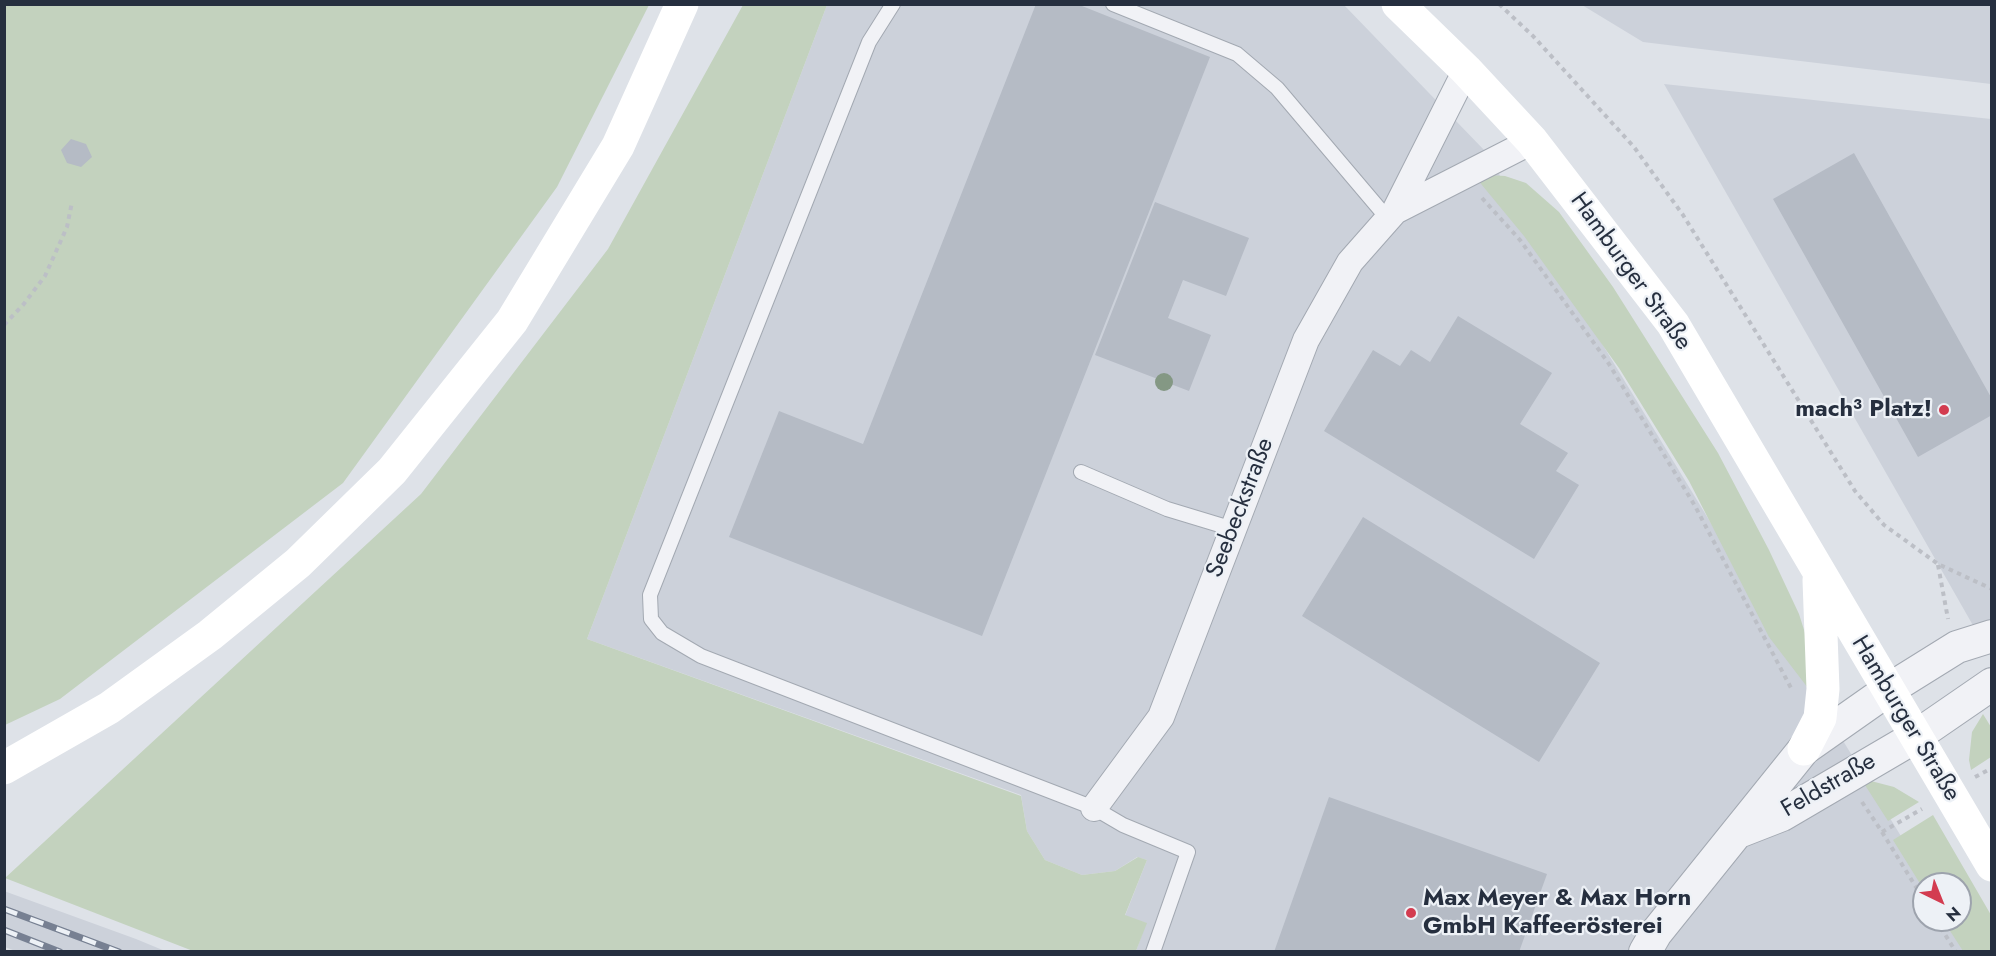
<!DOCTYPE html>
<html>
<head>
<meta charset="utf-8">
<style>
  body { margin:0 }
  #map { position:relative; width:1996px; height:956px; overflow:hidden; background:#dee2e8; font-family:Jost,sans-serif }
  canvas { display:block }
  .frame { position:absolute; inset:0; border:6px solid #262f3f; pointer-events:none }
  .north { position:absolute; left:1912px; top:872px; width:60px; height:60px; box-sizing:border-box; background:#edf1f6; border:2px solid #9da3ad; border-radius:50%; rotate:137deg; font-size:16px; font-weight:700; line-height:24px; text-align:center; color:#262f3f }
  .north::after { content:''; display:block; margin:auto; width:21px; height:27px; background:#d33c50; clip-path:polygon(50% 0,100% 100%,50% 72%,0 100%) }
</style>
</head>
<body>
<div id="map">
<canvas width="1996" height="956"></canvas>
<div class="frame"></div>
<div class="north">N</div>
</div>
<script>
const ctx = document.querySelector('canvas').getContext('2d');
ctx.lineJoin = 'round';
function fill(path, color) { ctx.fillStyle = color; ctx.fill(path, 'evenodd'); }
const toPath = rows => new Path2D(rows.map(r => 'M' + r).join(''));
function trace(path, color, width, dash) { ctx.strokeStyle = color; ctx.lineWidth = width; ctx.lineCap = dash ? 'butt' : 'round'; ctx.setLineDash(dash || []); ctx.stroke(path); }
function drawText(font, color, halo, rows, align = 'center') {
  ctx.font = font + ' Jost,sans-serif'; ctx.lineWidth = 4.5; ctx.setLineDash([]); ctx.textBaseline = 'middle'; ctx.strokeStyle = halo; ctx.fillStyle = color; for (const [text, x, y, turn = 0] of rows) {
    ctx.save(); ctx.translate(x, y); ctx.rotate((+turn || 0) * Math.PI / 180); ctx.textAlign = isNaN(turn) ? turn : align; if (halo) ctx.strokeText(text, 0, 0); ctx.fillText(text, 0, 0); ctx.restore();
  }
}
const built = toPath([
  [827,5,1344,5,1485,151,1930,884,1924,884,1924,920,1951,920,1971,951,1136,951,1146,923,1125,916,1147,860,1137,857,1115,871,1082,875,1045,860,1027,831,1021,795,587,639],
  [1582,5,1991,5,1991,84,1643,42],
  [1664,84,1991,119,1991,657,1938,564],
  [4,891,136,939,165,951,18,952,5,947]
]);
const green = toPath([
  [5,5,649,5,557,187,343,483,60,699,5,725],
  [743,5,827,5,587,639,1021,796,1027,831,1045,860,1082,875,1115,871,1138,857,1147,860,1125,915,1147,923,1136,951,193,951,5,878,421,494,608,249],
  [1488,175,1505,176,1526,183,1559,212,1613,287,1718,453,1769,550,1799,614,1805,633,1811,692,1769,637,1689,481,1619,368,1524,236,1477,179],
  [1983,714,1991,727,1991,757,1971,770,1969,760,1972,732],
  [1871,781,1894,787,1919,802,1888,821,1863,782],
  [1933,815,1991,915,1991,951,1963,951,1943,920,1960,920,1960,884,1924,884,1924,890,1893,840]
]);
const building = toPath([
  [1036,4,1077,4,1210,57,982,636,729,537,779,411,863,444],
  [71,139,86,144,92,157,81,167,67,163,61,150],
  [1854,153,1992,399,1992,415,1918,457,1773,199],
  [1155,202,1249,238,1226,296,1183,280,1168,318,1211,335,1189,391,1095,355],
  [1458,316,1552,373,1520,424,1568,453,1556,471,1579,485,1534,559,1324,431,1373,350,1400,366,1411,350,1430,362],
  [1363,517,1600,663,1539,762,1302,616],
  [1329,797,1547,874,1519,952,1274,952]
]);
const path = toPath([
  [1499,4,1533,36,1634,147,1683,215,1855,491,1884,525,1938,564,1992,589],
  [1482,198,1520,240,1609,364,1695,506,1791,688],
  [4,325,23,305,45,276,67,227,72,202],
  [1938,565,1948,619],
  [1975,777,1992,768],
  [1862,802,1882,832,1922,809],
  [1882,832,1924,900],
  [1936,920,1956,952]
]);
const service = toPath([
  [893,4,869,42,650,595,651,619,662,633,701,656,1094,808,1123,825,1188,852,1153,952],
  [1113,4,1237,54,1277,88,1388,219],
  [1081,472,1167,509,1233,529]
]);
const minor = toPath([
  [1395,211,1532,141],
  [1094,808,1161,717,1306,340,1350,262,1395,211,1466,70]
]);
const tertiary = toPath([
  [1741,831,1782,815,1915,737,1992,684],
  [1645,952,1656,933,1804,749,1888,690,1957,647,1992,636]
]);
const secondary = toPath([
  [1398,4,1466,70,1532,141,1673,324,1992,865],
  [1804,749,1820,718,1823,689,1819,580],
  [4,768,109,708,210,635,298,563,392,471,512,321,618,146,682,4]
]);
const rail = toPath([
  [4,909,119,952],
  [4,930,60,952]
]);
const trees = [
  [1164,382]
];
const markers = [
  [1944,410,6,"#d33c50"],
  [1411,913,6,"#d33c50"]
];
const streetNames = [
  ["Hamburger Straße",1630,272,54],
  ["Seebeckstraße",1241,508,-69],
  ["Hamburger Straße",1905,719,59],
  ["Feldstraße",1829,786,-30]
];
const poiNames = [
  ["mach³ Platz!",1932,410],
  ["Max Meyer & Max Horn",1423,899,"left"],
  ["GmbH Kaffeerösterei",1423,927,"left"]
];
fill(built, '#ccd1da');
fill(green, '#c3d2be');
fill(building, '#b5bbc5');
trace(service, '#a3a9b2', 16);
trace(minor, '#a3a9b2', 28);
trace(tertiary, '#a3a9b2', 34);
trace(path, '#bcbfc6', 4, [4.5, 4.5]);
trace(service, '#f1f2f6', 14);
trace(minor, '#f1f2f6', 26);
trace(tertiary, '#f1f2f6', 32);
trace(secondary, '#fff', 33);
trace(rail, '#778092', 7);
trace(rail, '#edf1f6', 4.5, [14]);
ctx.fillStyle = '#849884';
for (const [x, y] of trees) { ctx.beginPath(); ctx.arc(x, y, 9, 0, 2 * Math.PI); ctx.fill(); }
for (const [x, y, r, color] of markers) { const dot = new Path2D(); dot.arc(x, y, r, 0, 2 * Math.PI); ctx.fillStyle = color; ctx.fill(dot); trace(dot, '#edf1f6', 2); }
drawText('24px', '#262f3f', '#edf1f6', streetNames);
drawText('bold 24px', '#262f3f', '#edf1f6', poiNames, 'right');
</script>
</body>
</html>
